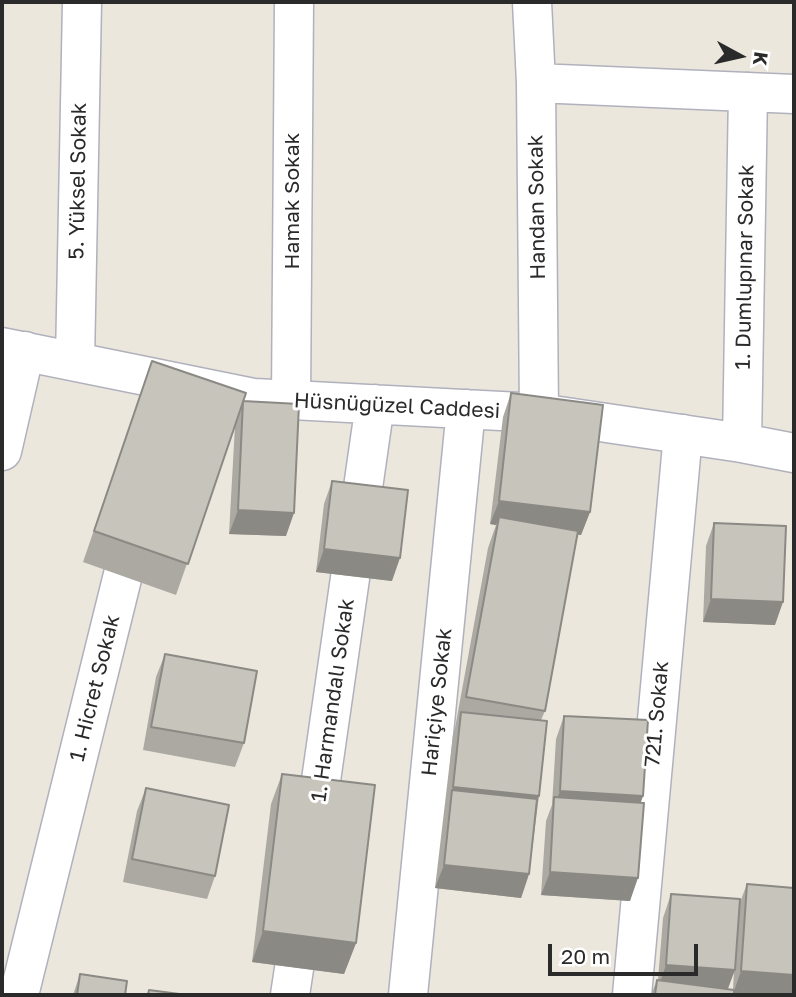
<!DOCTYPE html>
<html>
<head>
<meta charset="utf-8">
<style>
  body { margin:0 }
  #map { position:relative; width:796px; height:997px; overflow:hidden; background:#ece7dd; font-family:"Golos Text",sans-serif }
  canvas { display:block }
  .frame { position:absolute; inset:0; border:4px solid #2a2a2a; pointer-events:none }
  .north { position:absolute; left:705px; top:21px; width:70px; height:70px; -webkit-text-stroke:5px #fff; paint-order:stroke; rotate:98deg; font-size:19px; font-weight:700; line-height:28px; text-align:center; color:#2a2a2a }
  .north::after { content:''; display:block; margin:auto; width:24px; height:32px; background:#2a2a2a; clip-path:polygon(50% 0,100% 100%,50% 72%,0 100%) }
  .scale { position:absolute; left:548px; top:944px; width:150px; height:32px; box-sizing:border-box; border:4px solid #2a2a2a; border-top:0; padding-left:9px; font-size:21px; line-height:24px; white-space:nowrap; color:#2a2a2a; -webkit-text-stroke:5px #fff; paint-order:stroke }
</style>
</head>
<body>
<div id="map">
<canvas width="796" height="997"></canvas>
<div class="frame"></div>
<div class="north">K</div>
<div class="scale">20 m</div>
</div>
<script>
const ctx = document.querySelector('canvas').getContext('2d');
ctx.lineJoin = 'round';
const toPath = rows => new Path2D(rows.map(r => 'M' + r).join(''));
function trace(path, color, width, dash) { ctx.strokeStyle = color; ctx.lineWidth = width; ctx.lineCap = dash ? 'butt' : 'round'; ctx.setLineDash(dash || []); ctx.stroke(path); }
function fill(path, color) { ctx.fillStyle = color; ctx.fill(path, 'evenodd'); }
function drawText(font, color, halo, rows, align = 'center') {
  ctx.font = font + ' "Golos Text",sans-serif'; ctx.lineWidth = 6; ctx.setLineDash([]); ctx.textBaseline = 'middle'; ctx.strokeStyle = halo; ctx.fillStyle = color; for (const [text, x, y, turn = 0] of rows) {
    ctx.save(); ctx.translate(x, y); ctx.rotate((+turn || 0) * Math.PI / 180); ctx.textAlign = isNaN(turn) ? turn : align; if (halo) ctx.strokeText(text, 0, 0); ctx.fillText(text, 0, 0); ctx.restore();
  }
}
const minor = toPath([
  [532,2,536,83,539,413],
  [536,83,794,94],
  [2,347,254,398,539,413,742,443,794,453],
  [75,361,82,2],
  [291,400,294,2],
  [742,443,748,92],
  [2,451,25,351],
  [314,829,375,404],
  [19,995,135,526],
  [290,995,302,916],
  [408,995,466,409],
  [632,995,683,434]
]);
const wall = toPath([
  [152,361,243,401,286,536,229,534,235,426,176,595,83,562],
  [511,393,590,512,581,535,577,534,545,711,541,720,539,796,529,874,521,898,435,888,453,735,455,728,488,548,496,525,490,524,503,417],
  [332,481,392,581,316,572,324,504],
  [714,523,775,625,703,622,706,546],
  [165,654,244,743,235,767,143,750,156,677],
  [564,716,643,796,640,803,630,901,541,895,546,821,552,805,556,739],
  [282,774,356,943,344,974,252,962,271,804],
  [146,788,215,876,207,899,123,882,137,811],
  [747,884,794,888,734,995,651,995,657,980,658,980,663,918,671,894,739,905],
  [734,971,733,990,728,989],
  [80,974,125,995,73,995]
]);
const shadedWall = toPath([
  [499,501,590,512,581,535,497,525,499,517,496,525,490,524],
  [238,510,294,513,286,536,229,534],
  [324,549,400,558,392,581,316,572],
  [711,599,783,602,775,625,703,622],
  [453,787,539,796,530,819,452,791],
  [560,791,643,796,635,819,554,807],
  [444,865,529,874,521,898,435,888],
  [550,872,638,878,630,901,541,895],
  [263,931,356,943,344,974,252,962],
  [666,965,735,970,726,993,658,988],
  [741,971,794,975,794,995,733,994]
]);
const building = toPath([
  [152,361,246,393,188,564,94,531,152,361],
  [511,393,603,405,590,512,499,501,511,393],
  [243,401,299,404,294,513,238,510,243,401],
  [332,481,408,490,400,558,324,549,332,481],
  [499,517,578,531,545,711,466,697,499,517],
  [714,523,786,526,783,602,711,599,714,523],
  [165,654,257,671,244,743,151,727,165,654],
  [461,712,547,721,539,796,453,787,461,712],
  [564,716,648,720,643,796,560,791,564,716],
  [282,774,375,785,356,943,263,931,282,774],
  [146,788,229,805,215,876,132,859,146,788],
  [452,790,537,799,529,874,444,865,452,790],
  [554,797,644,803,638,878,550,872,554,797],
  [747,884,794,888,794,975,741,971,747,884],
  [671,894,740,899,735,970,666,965,671,894],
  [80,974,127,981,125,995,77,995,80,974],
  [657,980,734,990,734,995,655,995,657,980],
  [149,990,187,995,148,995,149,990]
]);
const streetNames = [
  ["5. Yüksel Sokak",78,181,-89],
  ["Hamak Sokak",292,201,-90],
  ["Handan Sokak",537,207,-91],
  ["1. Dumlupınar Sokak",745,267,-89],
  ["Hüsnügüzel Caddesi",397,406,3],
  ["1. Hicret Sokak",95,688,-76],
  ["1. Harmandalı Sokak",333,700,-82],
  ["Hariçiye Sokak",437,702,-84],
  ["721. Sokak",657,714,-85]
];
trace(minor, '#b0b1bd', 41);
trace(minor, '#fff', 38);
fill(wall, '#aba9a2');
fill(shadedWall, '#8b8984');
fill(building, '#c7c4bc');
trace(building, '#8b8984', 2);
drawText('21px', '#2a2a2a', '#fff', streetNames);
</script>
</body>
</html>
